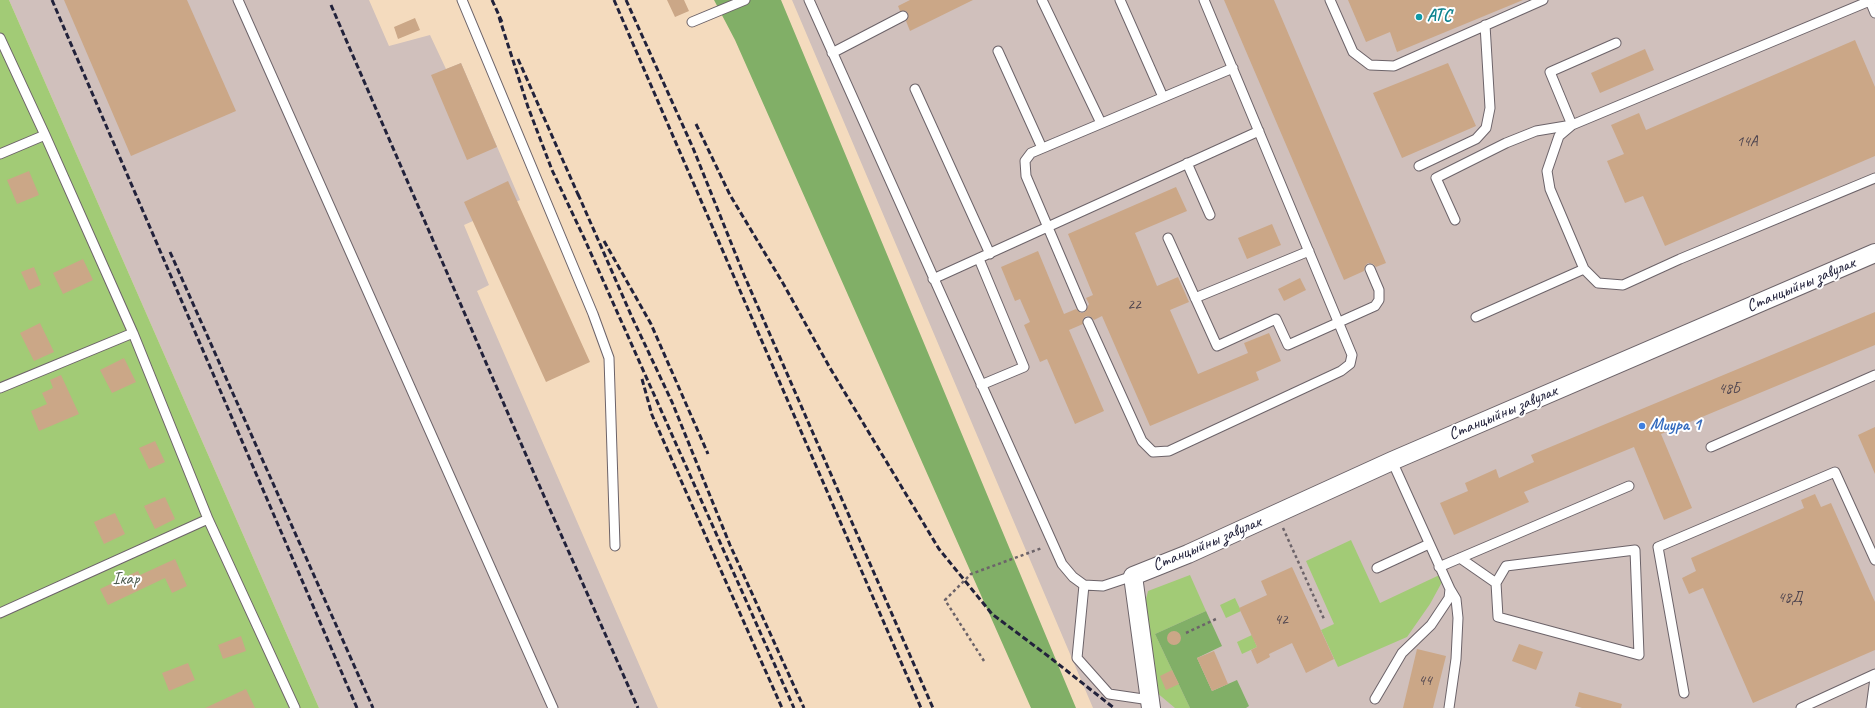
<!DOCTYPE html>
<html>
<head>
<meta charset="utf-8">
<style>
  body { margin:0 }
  canvas { display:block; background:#f4dbbe }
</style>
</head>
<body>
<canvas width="1875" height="708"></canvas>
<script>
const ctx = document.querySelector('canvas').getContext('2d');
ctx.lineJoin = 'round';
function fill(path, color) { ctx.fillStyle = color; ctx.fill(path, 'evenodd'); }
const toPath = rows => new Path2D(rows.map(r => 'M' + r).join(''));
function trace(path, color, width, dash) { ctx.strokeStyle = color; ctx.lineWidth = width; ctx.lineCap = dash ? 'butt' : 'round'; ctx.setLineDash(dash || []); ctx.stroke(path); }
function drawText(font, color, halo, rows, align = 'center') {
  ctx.font = font + ' Caveat,sans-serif'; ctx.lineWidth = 4; ctx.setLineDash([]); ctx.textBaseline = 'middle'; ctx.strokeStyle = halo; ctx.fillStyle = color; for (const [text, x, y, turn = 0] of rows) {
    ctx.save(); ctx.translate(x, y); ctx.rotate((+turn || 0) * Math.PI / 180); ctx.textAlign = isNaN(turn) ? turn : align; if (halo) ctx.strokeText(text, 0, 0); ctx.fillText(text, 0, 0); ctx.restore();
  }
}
const industrial = toPath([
  [9,0,369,0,389,46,430,35,446,69,461,63,520,200,464,225,489,285,477,291,658,708,319,708],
  [792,0,1875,0,1875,708,1093,708]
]);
const green = toPath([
  [0,0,9,0,319,708,0,708],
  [1351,540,1380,603,1448,571,1430,604,1407,637,1338,667,1321,630,1334,624,1306,561],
  [1190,575,1206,611,1155,634,1190,708,1175,708,1156,692,1145,603,1148,591],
  [1235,598,1241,611,1226,618,1220,605],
  [1252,635,1257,647,1242,654,1237,642]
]);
const forest = toPath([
  [714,0,781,0,1076,708,1031,708,735,40],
  [1206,611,1222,646,1197,658,1212,691,1237,680,1249,706,1246,708,1190,708,1155,634]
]);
const building = toPath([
  [64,0,187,0,236,111,131,156],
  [667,0,684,0,689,11,675,17],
  [910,0,973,0,910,31,906,21,908,19,908,14,906,11,900,11,898,6],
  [1224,0,1274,0,1386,263,1376,267,1373,264,1368,263,1365,266,1364,271,1344,280],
  [1348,0,1523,0,1397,52,1390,32,1366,42],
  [415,18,420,30,398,39,394,27],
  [1855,40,1875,87,1875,156,1665,246,1643,196,1625,203,1607,161,1624,154,1611,125,1639,113,1646,130],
  [1645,49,1654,70,1600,93,1591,73],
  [461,63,497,147,467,160,431,75],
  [1448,63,1476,126,1402,158,1373,93],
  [29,171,39,195,17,204,7,180],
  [508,181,590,362,546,382,464,202],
  [1176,187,1187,211,1135,233,1157,286,1178,277,1189,302,1170,310,1198,374,1248,353,1244,343,1269,333,1281,361,1256,372,1259,380,1150,426,1102,316,1094,320,1091,317,1086,316,1083,319,1083,324,1069,330,1104,411,1075,424,1047,359,1040,362,1024,325,1030,322,1020,299,1015,301,1001,267,1038,251,1064,314,1076,309,1081,313,1085,312,1089,304,1086,298,1093,295,1068,234],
  [1272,224,1281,245,1247,259,1238,238],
  [83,259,93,280,63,294,53,273],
  [34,267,41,285,29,290,21,272],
  [1300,278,1306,290,1284,301,1278,289],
  [1875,312,1875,345,1661,434,1692,508,1664,520,1634,447,1524,492,1529,502,1454,535,1440,503,1468,491,1465,483,1496,469,1499,478,1534,462,1531,455],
  [40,323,54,352,34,361,20,333],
  [124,358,136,382,112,393,100,370],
  [61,375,79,414,39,431,31,411,47,404,42,393,53,388,50,380],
  [1875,427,1875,474,1858,435],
  [155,441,165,462,149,469,139,448],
  [1815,494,1821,507,1831,503,1875,602,1875,650,1753,703,1703,588,1689,594,1682,578,1696,571,1691,558,1804,508,1801,500],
  [165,497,175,519,155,529,144,506],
  [115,513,125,534,104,544,94,522],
  [175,559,187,586,172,593,165,578,108,605,100,589,138,571,140,575],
  [1292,567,1334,659,1306,673,1292,643,1269,654,1270,657,1257,664,1251,650,1257,647,1239,608,1267,595,1261,581],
  '1167 638a7 7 0 1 1 14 0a7 7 0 1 1-14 0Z',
  [241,636,246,651,223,659,218,645],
  [1519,644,1543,652,1536,670,1512,661],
  [1417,649,1446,656,1433,708,1403,708],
  [1214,651,1228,684,1212,691,1197,658],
  [188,663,195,680,169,691,162,673],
  [1172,670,1179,684,1166,690,1160,676],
  [246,689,255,708,205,708],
  [1579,692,1622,704,1621,708,1582,708,1575,706]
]);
const path = toPath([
  [1283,528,1324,619],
  [1186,633,1218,618],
  [984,661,945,600,971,574,1042,548]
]);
const lane = toPath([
  [238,0,553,708],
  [462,0,593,314,609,358,615,546],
  [809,0,1062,564,1073,577,1084,585,1103,586,1133,576],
  [1042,0,1101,123],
  [1120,0,1163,97],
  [1330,0,1353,52,1370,65,1394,66,1543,0],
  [1872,0,1572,125,1559,136,1547,171,1550,189,1584,269,1598,283,1623,285,1680,259,1875,178],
  [1870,1,1875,13],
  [692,22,745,0],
  [0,38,45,135,133,333,208,519],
  [998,51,1042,148],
  [832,53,903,16],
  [915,89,990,254],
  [0,154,45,135],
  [1187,163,1210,215],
  [1419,166,1476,139,1486,128,1490,108,1485,25],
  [1455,220,1436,178,1506,143,1536,131,1572,125,1550,72,1616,43],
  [1168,238,1217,346,1276,319,1288,345,1375,306,1379,300,1379,290,1370,269],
  [979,259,1024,367,981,385],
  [933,279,1259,131],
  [1195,298,1309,251],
  [1082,307,1026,176,1025,161,1031,153,1233,68],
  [1476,317,1584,269],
  [1088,322,1142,441,1153,452,1169,451,1341,371,1350,364,1352,355,1204,0],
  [0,388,133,333],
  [1711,447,1875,375],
  [1460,558,1496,583,1498,617,1639,655,1635,550,1506,566,1496,583],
  [1439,567,1629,486],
  [1377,568,1429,544],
  [1084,585,1077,658,1109,694,1150,700],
  [0,613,208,519,295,708],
  [1684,693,1658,547,1835,472,1875,560],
  [1375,699,1402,653,1431,625,1449,598,1450,589,1392,461],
  [1449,708,1456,659,1458,618,1456,599,1450,589],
  [1801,708,1875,674],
  [1871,708,1875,678]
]);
const street = toPath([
  [1151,708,1133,576,1188,554,1392,461,1875,253]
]);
const rail = toPath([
  [52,0,357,708],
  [492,0,502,22],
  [614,0,921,708],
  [626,0,693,148,744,275,933,708],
  [331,5,536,478,638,708],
  [499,17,528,107,552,170,585,240,794,708],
  [518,59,580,199],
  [696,124,730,195,784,285,830,368,939,549,992,614,1048,656,1114,708],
  [578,194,631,315,672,402,730,545,804,708],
  [604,241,651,324,708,454],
  [170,252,373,708],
  [642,379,652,415,782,708]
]);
const markers = [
  [1419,17,4,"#0f9aa8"],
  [1642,426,4,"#3f7fe0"]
];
const numberNames = [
  ["14А",1747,142],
  ["22",1134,305],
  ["48Б",1729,389],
  ["48Д",1790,598],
  ["42",1281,620],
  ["44",1425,681]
];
const cultureNames = [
  ["АТС",1427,17]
];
const streetNames = [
  ["Станцыйны завулак",1801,285,-23],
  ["Станцыйны завулак",1503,413,-23],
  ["Станцыйны завулак",1207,544,-23]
];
const shopNames = [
  ["Миура 1",1650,426]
];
const parkNames = [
  ["Ікар",126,580]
];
fill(industrial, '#d0c0bc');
fill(green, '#a2cb76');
fill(forest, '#81af67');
fill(building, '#cba787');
trace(lane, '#6c6369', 11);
trace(street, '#6c6369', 20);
trace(path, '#6c6369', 2.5, [3, 3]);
trace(lane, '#fff', 9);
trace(street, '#fff', 18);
trace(rail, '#22223b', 3, [6, 3]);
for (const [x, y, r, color] of markers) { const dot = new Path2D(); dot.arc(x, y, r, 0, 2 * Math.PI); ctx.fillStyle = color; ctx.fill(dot); trace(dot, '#fff', 1.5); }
drawText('15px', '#4c434e', null, numberNames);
drawText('bold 17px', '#0d838f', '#fff', cultureNames, 'left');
drawText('17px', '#22223b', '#fff', streetNames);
drawText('bold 17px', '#366cbe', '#fff', shopNames, 'left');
drawText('17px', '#4f5d50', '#fff', parkNames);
</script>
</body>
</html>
